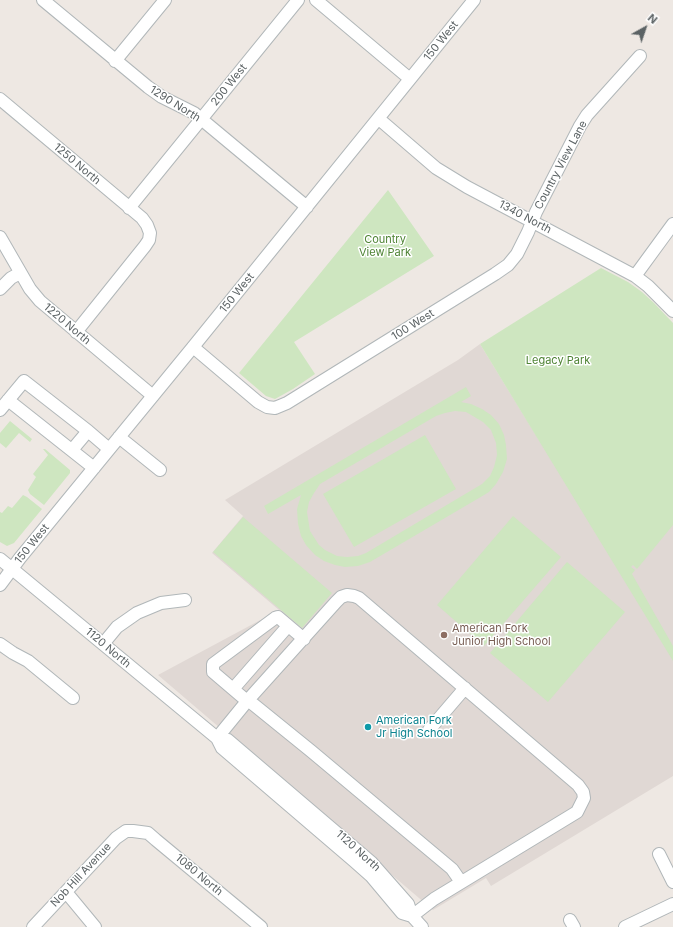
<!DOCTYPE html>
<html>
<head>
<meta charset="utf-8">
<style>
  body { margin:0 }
  #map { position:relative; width:673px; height:927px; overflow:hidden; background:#eee8e3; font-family:Inter,sans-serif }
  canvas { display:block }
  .north { position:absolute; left:625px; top:8px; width:40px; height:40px; -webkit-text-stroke:3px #fff; paint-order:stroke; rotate:40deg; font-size:11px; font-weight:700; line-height:16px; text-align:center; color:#5b6264 }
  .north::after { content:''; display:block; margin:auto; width:14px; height:18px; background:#5b6264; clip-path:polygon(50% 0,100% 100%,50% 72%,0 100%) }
</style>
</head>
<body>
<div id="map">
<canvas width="673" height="927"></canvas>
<div class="north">N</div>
</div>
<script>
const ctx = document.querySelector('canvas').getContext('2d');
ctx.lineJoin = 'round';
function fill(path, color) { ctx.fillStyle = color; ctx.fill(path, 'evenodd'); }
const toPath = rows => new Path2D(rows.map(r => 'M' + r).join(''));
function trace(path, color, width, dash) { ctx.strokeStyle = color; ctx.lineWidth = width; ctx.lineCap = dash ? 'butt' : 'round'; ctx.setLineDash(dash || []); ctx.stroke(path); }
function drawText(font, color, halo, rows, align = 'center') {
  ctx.font = font + ' Inter,sans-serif'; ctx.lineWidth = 3; ctx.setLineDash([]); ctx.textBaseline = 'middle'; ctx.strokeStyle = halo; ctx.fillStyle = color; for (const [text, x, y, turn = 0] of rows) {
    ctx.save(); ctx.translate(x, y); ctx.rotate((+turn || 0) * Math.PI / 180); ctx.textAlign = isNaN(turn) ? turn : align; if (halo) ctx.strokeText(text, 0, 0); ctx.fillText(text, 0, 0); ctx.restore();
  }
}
const education = toPath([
  [480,344,539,440,673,351,673,776,491,886,486,878,433,910,158,675,279,610,212,553,243,516,225,500,458,360]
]);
const green = toPath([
  [388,190,434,256,294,342,315,374,293,389,275,399,266,396,239,373],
  [601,268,628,282,642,292,654,303,673,323,673,525,637,569,633,565,631,567,635,570,632,574,673,646,673,661,480,344],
  [466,387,471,396,461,402,471,404,482,409,491,415,499,424,504,435,506,445,507,459,503,472,496,484,489,492,479,498,370,562,358,566,345,567,335,565,324,561,315,555,306,545,301,536,298,524,297,509,301,495,268,514,264,506],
  [455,411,466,412,483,422,491,430,496,443,497,455,494,467,490,476,482,484,366,553,358,556,347,557,337,556,325,550,319,545,310,531,307,512,309,502,314,493,320,484,436,416,445,413],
  [10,421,32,439,30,442,19,433,6,448,0,443,0,433],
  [425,435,456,489,354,547,323,494],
  [43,449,45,449,70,470,70,473,44,505,30,494,28,490,36,477,33,474,48,455],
  [23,495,27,497,42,509,14,543,7,546,0,542,0,512,2,513,8,506,12,508],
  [513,516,561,557,484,646,437,605],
  [243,517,332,593,302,628,213,552],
  [567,562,625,612,548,702,490,653]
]);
const minor = toPath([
  [43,0,148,87,162,97,194,113,307,207],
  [316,0,410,79],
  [115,61,165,0],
  [0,99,142,218,147,225,150,233,149,240,145,246,76,332],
  [379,119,436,168,467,187,635,276,648,286,673,311],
  [129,208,298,0],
  [0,237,30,289,40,301,153,396],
  [635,276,673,224],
  [0,289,11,278,20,273],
  [193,347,258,402,267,407,275,408,287,403,495,274,508,265,517,254,528,232,536,212,580,126,587,115,640,56],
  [8,400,94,468],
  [0,410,24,381,88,431,72,450],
  [88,431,109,449],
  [119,437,160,470],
  [0,559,217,738,222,748,354,861,371,876,402,913,412,916,422,927],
  [0,585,20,558,193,347,474,0],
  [0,644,13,653,28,661,73,698],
  [103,644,117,627,137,613,161,603,185,600],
  [233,689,288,626],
  [248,700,311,751,452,869,461,882],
  [247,701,213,672,213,664,275,618,278,617,304,639],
  [429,730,465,688],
  [217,738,248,700,336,602,341,597,347,595,354,596,359,598,578,785,583,792,584,798,577,812,434,899,412,916],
  [217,738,228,740,371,862,408,904,412,916],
  [659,854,673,882],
  [66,892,95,927],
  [570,920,574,927],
  [33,927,116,838,126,831,133,831,148,833,156,840,261,927],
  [625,927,673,904]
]);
const markers = [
  [444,635,4,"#8d6e63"],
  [368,727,4,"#0f9aa8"]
];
const streetNames = [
  ["150 West",441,41,-51],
  ["200 West",229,85,-51],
  ["1290 North",175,104,32],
  ["1250 North",77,164,40],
  ["Country View Lane",561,165,-62],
  ["1340 North",525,217,28],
  ["150 West",237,293,-51],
  ["1220 North",67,324,40],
  ["100 West",413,325,-32],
  ["150 West",32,544,-51],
  ["1120 North",108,648,40],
  ["1120 North",358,851,42],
  ["Nob Hill Avenue",81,875,-47],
  ["1080 North",199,875,40]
];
const parkNames = [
  ["Country",385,240],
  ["View Park",385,253],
  ["Legacy Park",558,361]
];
const educationNames = [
  ["American Fork",452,629],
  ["Junior High School",452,642]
];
const cultureNames = [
  ["American Fork",376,721],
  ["Jr High School",376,734]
];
fill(education, '#e0d8d4');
fill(green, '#cee6c0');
trace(minor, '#b1b7b9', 14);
trace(minor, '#fff', 12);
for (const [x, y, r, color] of markers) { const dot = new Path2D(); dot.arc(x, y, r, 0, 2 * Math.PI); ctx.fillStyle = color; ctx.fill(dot); trace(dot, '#fff', 1.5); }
drawText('11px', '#5b6264', '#fff', streetNames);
drawText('11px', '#4e8334', '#fff', parkNames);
drawText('11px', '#785e54', '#fff', educationNames, 'left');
drawText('11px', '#0d838f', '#fff', cultureNames, 'left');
</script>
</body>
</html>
